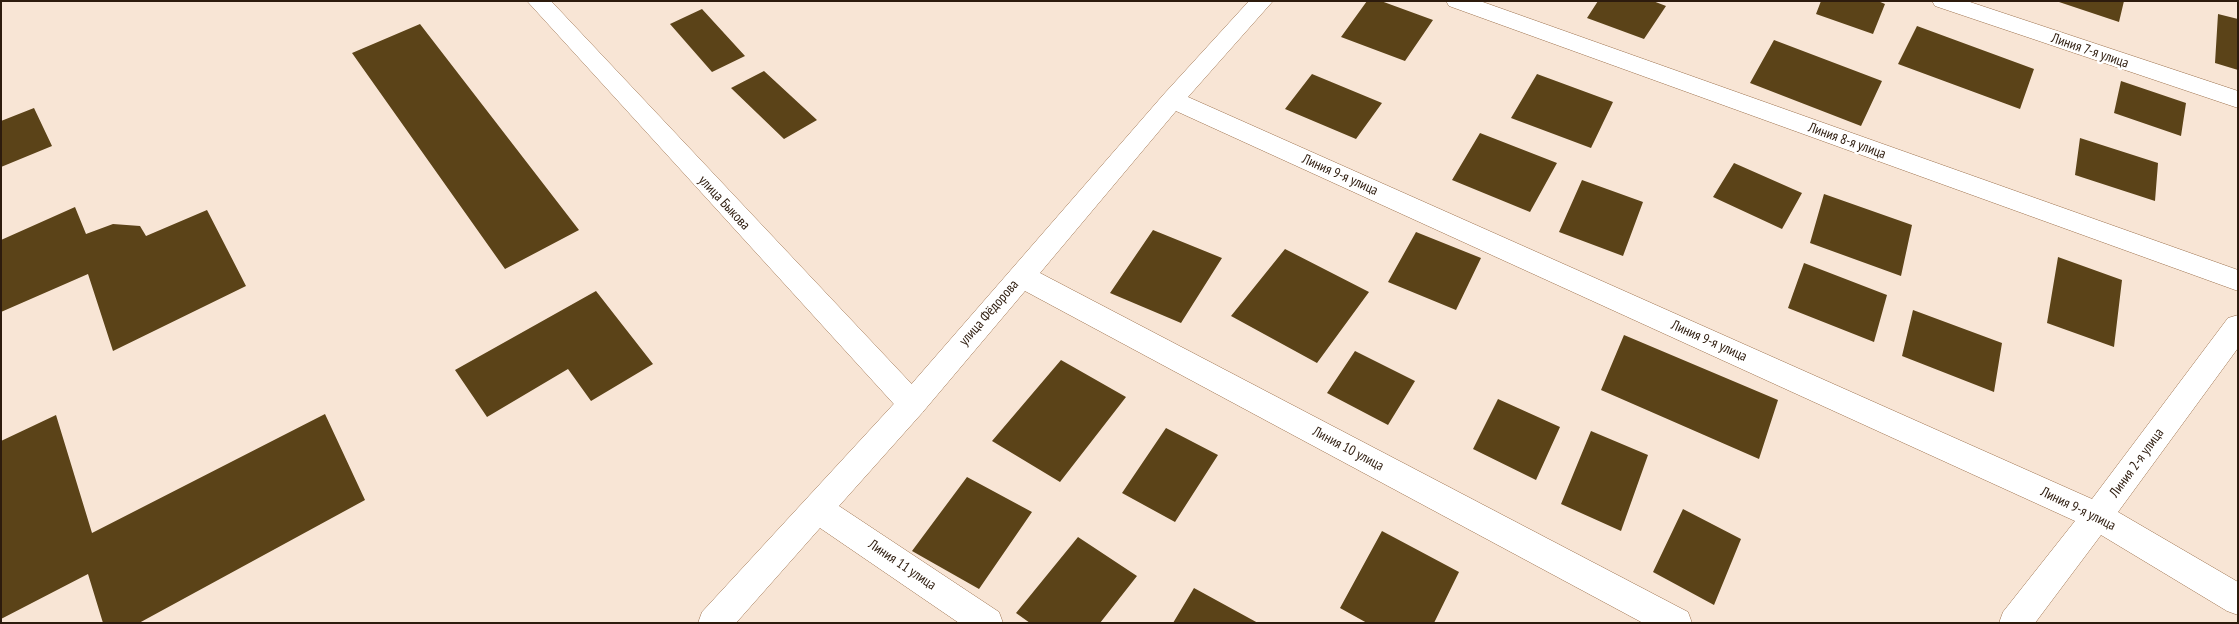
<!DOCTYPE html>
<html>
<head>
<meta charset="utf-8">
<style>
  body { margin:0 }
  #map { position:relative; width:2239px; height:624px; overflow:hidden; background:#f8e5d5; font-family:"PT Sans Narrow",sans-serif }
  canvas { display:block }
  .frame { position:absolute; inset:0; border:2px solid #2d1b0d; pointer-events:none }
</style>
</head>
<body>
<div id="map">
<canvas width="2239" height="624"></canvas>
<div class="frame"></div>
</div>
<script>
const ctx = document.querySelector('canvas').getContext('2d');
ctx.lineJoin = 'round';
function fill(path, color) { ctx.fillStyle = color; ctx.fill(path, 'evenodd'); }
const toPath = rows => new Path2D(rows.map(r => 'M' + r).join(''));
function trace(path, color, width, dash) { ctx.strokeStyle = color; ctx.lineWidth = width; ctx.lineCap = dash ? 'butt' : 'round'; ctx.setLineDash(dash || []); ctx.stroke(path); }
function drawText(font, color, halo, rows, align = 'center') {
  ctx.font = font + ' "PT Sans Narrow",sans-serif'; ctx.lineWidth = 5; ctx.setLineDash([]); ctx.textBaseline = 'middle'; ctx.strokeStyle = halo; ctx.fillStyle = color; for (const [text, x, y, turn = 0] of rows) {
    ctx.save(); ctx.translate(x, y); ctx.rotate((+turn || 0) * Math.PI / 180); ctx.textAlign = isNaN(turn) ? turn : align; if (halo) ctx.strokeText(text, 0, 0); ctx.fillText(text, 0, 0); ctx.restore();
  }
}
const building = toPath([
  [1367,1,1381,1,1433,20,1405,61,1341,37],
  [1598,1,1653,1,1666,6,1644,39,1587,18],
  [1821,1,1878,1,1885,4,1873,34,1816,14],
  [2056,1,2124,1,2119,22],
  [702,9,745,56,712,72,670,24],
  [2218,14,2238,19,2238,70,2215,63],
  [420,24,579,230,505,269,352,53],
  [1917,26,2034,69,2020,109,1898,64],
  [1774,40,1882,81,1861,126,1750,83],
  [764,71,817,120,784,139,731,88],
  [1312,74,1382,103,1356,139,1285,109],
  [1537,74,1613,102,1591,148,1511,118],
  [2121,81,2186,103,2181,136,2114,113],
  [34,108,52,146,1,167,1,121],
  [1480,133,1557,163,1530,212,1452,180],
  [2080,138,2158,163,2155,201,2075,175],
  [1734,163,1802,193,1782,229,1713,197],
  [1582,180,1643,202,1623,256,1559,232],
  [1824,194,1912,225,1901,276,1810,243],
  [75,207,86,234,113,224,140,226,146,236,207,210,246,286,113,351,88,274,1,312,1,240],
  [1153,230,1222,258,1181,323,1110,293],
  [1416,232,1481,258,1456,310,1388,282],
  [1285,249,1369,292,1317,363,1231,316],
  [2058,257,2122,280,2114,347,2047,323],
  [1804,263,1887,295,1874,342,1788,308],
  [596,291,653,364,591,401,568,369,487,417,455,370],
  [1913,310,2002,343,1994,392,1902,356],
  [1624,335,1778,400,1759,459,1601,390],
  [1355,351,1415,381,1388,425,1327,393],
  [1061,360,1126,397,1060,482,992,441],
  [1498,399,1560,427,1536,480,1473,449],
  [325,414,365,500,139,623,103,623,88,574,1,619,1,441,56,415,92,533],
  [1166,428,1218,455,1175,522,1122,493],
  [1591,431,1648,455,1621,531,1561,504],
  [967,477,1032,512,979,589,912,551],
  [1683,509,1741,539,1714,605,1653,572],
  [1382,531,1459,572,1434,623,1367,623,1340,608],
  [1078,537,1137,576,1100,623,1030,623,1016,613],
  [1194,588,1258,623,1173,623]
]);
const minor = toPath([
  [1249,1,1273,1,1188,97,2092,499,2228,318,2238,315,2238,348,2118,512,2238,582,2238,615,2227,611,2101,535,2035,623,1999,623,2003,612,2075,521,1176,111,1040,273,1688,612,1692,623,1643,623,1025,291,922,413,839,506,999,612,1003,623,959,623,820,528,736,623,698,623,702,612,902,395,1164,94,1249,1],
  [1446,1,1480,1,2238,270,2238,291,1449,6,1446,1],
  [1932,1,1967,1,2238,91,2238,108,1935,6,1932,1]
]);
const tertiary = toPath([
  [527,1,551,1,922,395,927,404,922,413,912,416,902,413,527,1]
]);
const streetNames = [
  ["Линия 7-я улица",2090,51,19],
  ["Линия 8-я улица",1847,141,20],
  ["Линия 9-я улица",1340,175,24],
  ["улица Быкова",724,203,47],
  ["улица Фёдорова",989,313,-49],
  ["Линия 9-я улица",1709,341,24],
  ["Линия 10 улица",1348,449,28],
  ["Линия 2-я улица",2137,463,-54],
  ["Линия 9-я улица",2078,509,26],
  ["Линия 11 улица",902,565,34]
];
fill(building, '#5b4318');
trace(minor, '#9c714d', 1);
trace(tertiary, '#9c714d', 1);
fill(minor, '#fff');
fill(tertiary, '#fff');
drawText('14px', '#2d1b0d', '#fff', streetNames);
</script>
</body>
</html>
